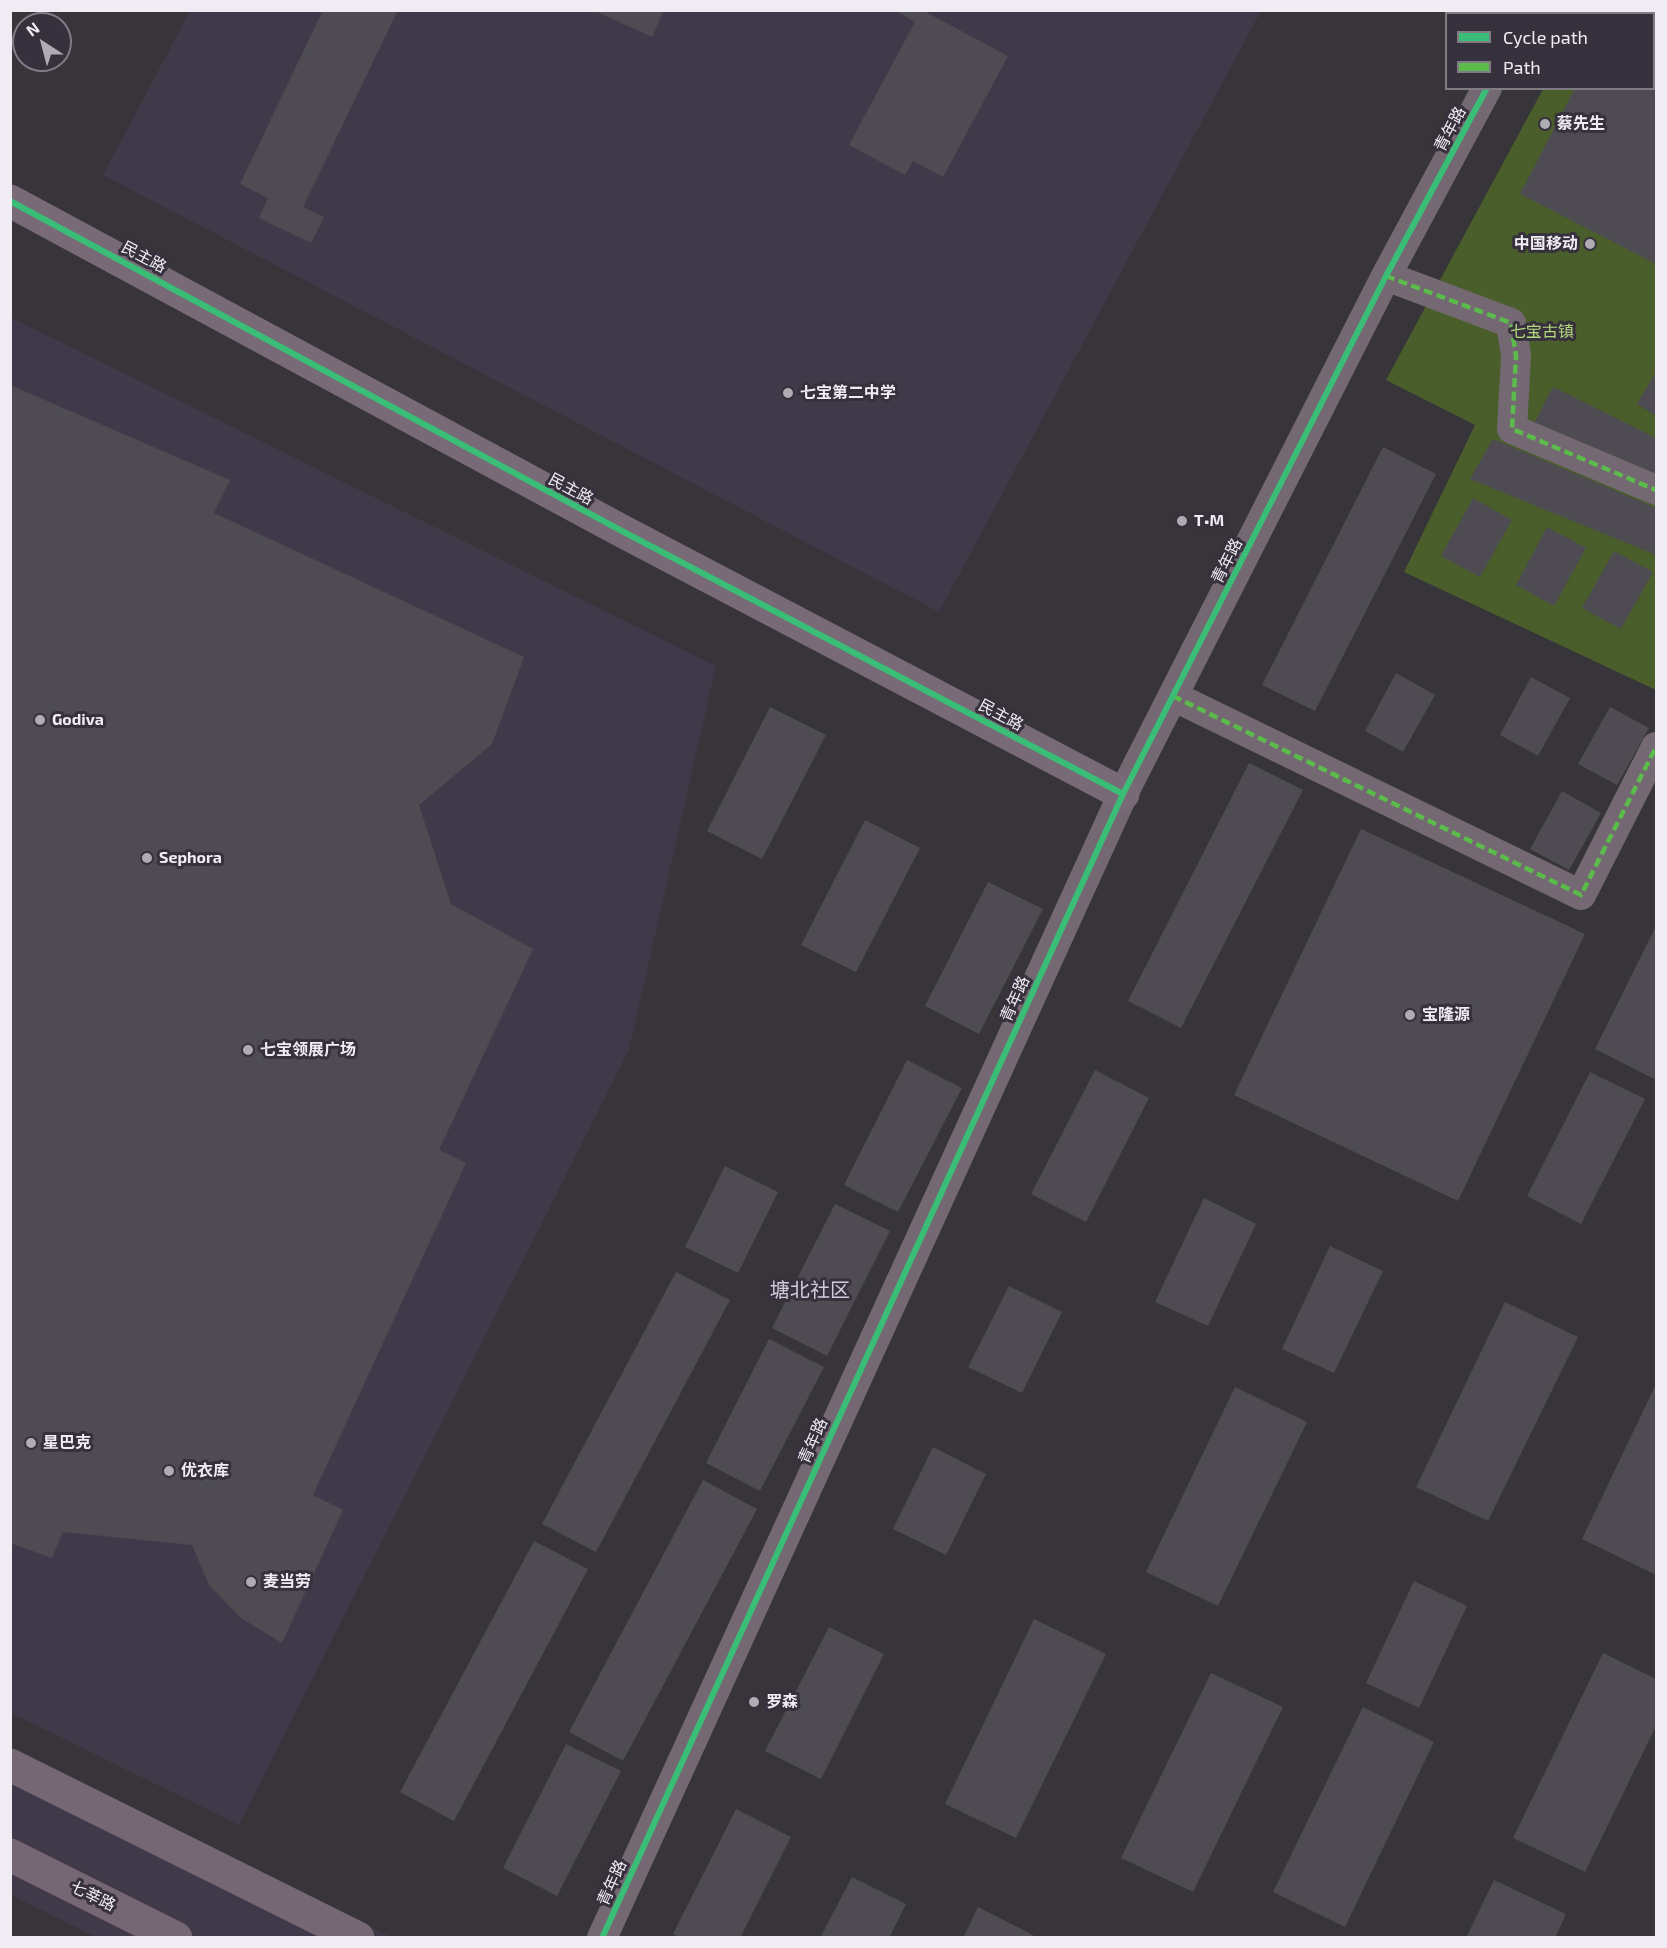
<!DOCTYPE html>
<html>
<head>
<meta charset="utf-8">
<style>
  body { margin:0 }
  #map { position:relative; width:1667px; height:1948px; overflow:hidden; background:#37343a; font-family:"Exo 2",sans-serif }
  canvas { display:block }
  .frame { position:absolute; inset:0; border:12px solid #efecf4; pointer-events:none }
  .legend { position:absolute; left:1445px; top:12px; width:210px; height:78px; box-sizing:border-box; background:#36313d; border:2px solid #807c86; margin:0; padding:8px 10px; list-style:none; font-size:18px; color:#efecf4 }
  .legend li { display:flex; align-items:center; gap:12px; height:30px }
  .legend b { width:30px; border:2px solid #807c86 }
  .north { position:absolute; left:12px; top:12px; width:60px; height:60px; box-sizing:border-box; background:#36313d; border:2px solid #807c86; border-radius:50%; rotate:324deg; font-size:16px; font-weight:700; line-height:24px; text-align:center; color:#efecf4 }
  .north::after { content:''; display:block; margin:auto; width:21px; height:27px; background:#afacb3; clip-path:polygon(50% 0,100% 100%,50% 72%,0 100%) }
</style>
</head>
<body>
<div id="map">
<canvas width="1667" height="1948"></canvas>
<div class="frame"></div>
<ul class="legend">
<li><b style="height:8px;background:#3abd76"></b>Cycle path</li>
<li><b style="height:8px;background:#5cbc4b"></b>Path</li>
</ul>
<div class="north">N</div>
</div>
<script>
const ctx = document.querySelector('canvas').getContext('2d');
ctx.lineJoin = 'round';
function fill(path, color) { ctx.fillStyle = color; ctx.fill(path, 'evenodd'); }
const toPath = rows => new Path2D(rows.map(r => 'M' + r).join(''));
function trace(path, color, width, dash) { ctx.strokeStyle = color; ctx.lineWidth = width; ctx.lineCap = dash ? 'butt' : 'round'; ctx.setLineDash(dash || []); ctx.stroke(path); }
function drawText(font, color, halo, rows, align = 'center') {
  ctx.font = font + ' "Exo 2","Noto Sans SC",sans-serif'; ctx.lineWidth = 6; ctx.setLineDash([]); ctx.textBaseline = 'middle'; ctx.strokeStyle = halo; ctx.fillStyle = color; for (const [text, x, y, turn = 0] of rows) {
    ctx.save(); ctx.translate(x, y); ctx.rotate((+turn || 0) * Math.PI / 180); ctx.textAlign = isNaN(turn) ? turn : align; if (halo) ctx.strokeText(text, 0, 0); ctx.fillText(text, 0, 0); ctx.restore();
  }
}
const built = toPath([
  [190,11,1261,11,939,612,103,175],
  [10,317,716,666,629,1050,239,1825,11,1713],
  [10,1751,391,1937,96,1937,11,1895]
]);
const green = toPath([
  [1585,11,1656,11,1656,690,1404,572,1475,425,1386,380,1543,89,1654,88,1654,14,1583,13]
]);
const building = toPath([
  [323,10,398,10,303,207,324,217,311,243,259,218,268,198,240,184],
  [593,10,664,10,652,37],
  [894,10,922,10,1008,56,943,177,913,161,905,175,849,145,915,22],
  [1615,10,1656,10,1656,264,1520,194,1575,88,1654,88,1654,14,1613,14],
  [1656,372,1656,416,1637,404],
  [10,385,230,480,214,513,524,657,492,744,419,805,451,904,533,949,439,1150,466,1163,313,1495,343,1510,282,1643,241,1618,209,1585,192,1545,63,1532,52,1558,10,1543],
  [1553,387,1656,438,1656,478,1533,425],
  [1493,439,1656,508,1656,555,1470,479],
  [1383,447,1436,474,1315,711,1262,685],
  [1473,498,1512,520,1480,577,1441,556],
  [1547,527,1586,548,1554,606,1516,585],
  [1614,551,1653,572,1621,629,1582,608],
  [1396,673,1435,695,1403,752,1365,731],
  [1531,677,1570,698,1538,756,1500,735],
  [770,707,826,735,762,859,707,831],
  [1610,707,1649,728,1617,785,1578,764],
  [1249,763,1303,790,1181,1028,1128,1001],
  [1562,791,1601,813,1569,870,1530,849],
  [865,820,920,848,856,972,801,945],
  [1361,829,1585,934,1458,1201,1234,1095],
  [988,882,1043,909,979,1034,925,1006],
  [1656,926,1656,1080,1595,1049],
  [907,1060,962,1088,898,1212,844,1185],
  [1095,1070,1149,1098,1086,1222,1031,1194],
  [1590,1072,1645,1099,1581,1224,1527,1196],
  [725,1166,778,1192,738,1273,685,1247],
  [1204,1198,1256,1224,1208,1326,1155,1302],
  [835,1204,890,1231,827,1356,772,1328],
  [1330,1246,1383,1271,1334,1373,1282,1349],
  [676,1272,730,1300,596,1552,542,1524],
  [1009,1286,1062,1312,1022,1393,968,1367],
  [1505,1302,1578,1337,1488,1521,1416,1487],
  [769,1339,824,1367,760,1491,706,1463],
  [1656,1384,1656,1568,1654,1574,1582,1539],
  [1235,1387,1307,1422,1218,1606,1146,1572],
  [933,1447,986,1474,946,1555,893,1529],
  [703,1480,757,1509,623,1761,569,1732],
  [534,1541,588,1569,454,1821,400,1792],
  [1414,1581,1467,1606,1419,1708,1366,1683],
  [1034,1619,1106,1654,1016,1838,945,1804],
  [829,1627,884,1654,821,1779,765,1751],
  [1603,1653,1656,1679,1656,1726,1585,1872,1513,1838],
  [1211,1673,1283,1707,1193,1892,1121,1858],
  [1363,1707,1434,1742,1345,1927,1273,1892],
  [566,1744,621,1771,557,1896,503,1868],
  [736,1809,791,1837,740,1938,680,1938,673,1934],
  [852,1877,906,1904,889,1938,820,1938],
  [1494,1880,1566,1914,1555,1938,1466,1938],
  [978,1907,1033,1935,1032,1938,963,1938]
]);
const street = toPath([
  [1527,14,1529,10],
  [1386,276,1511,323,1516,356,1512,429,1656,490],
  [1173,696,1581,895,1656,747],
  [602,1938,1123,794,1386,276,1487,88]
]);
const secondary = toPath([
  [10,201,620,530,1123,794]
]);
const primary = toPath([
  [10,1765,358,1938],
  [10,1855,176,1938]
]);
const quiet = toPath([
  [1386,276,1511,323,1516,356,1512,429,1656,490],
  [1173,696,1581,895,1656,747]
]);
const cycleway = toPath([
  [10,201,620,530,1123,794],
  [602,1938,1123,794,1386,276,1487,88]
]);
const markers = [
  [1545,124,6,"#afacb3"],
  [1590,244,6,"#afacb3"],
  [788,393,6,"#afacb3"],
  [1182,521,6,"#afacb3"],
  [40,720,6,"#afacb3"],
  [147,858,6,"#afacb3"],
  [1410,1015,6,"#afacb3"],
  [248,1050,6,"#afacb3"],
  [31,1443,6,"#afacb3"],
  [169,1471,6,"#afacb3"],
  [251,1582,6,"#afacb3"],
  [754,1702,6,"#afacb3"]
];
const poiNames = [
  ["蔡先生",1557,124],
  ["中国移动",1578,244,"right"],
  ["七宝第二中学",800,393],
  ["T•M",1194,521],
  ["Godiva",52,720],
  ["Sephora",159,858],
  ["宝隆源",1422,1015],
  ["七宝领展广场",260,1050],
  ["星巴克",43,1443],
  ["优衣库",181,1471],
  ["麦当劳",263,1582],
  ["罗森",766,1702]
];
const streetNames = [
  ["青年路",1450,129,-62],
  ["民主路",144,257,28],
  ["民主路",571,489,28],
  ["青年路",1227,561,-63],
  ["民主路",1001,715,28],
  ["青年路",1015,999,-66],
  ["青年路",813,1441,-66],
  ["青年路",612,1883,-66],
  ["七莘路",93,1896,26]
];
const parkNames = [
  ["七宝古镇",1542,332]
];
const quarterNames = [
  ["塘北社区",810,1290]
];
fill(built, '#40394a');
fill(green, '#495e2b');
fill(building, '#4e4c52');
trace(street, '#746872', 30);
trace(secondary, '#786a76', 33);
trace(primary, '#766775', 33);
trace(quiet, '#5cbc4b', 4.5, [9, 4.5]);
trace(cycleway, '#3abd76', 6);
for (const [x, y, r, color] of markers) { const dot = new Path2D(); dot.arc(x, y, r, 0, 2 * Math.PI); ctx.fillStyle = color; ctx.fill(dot); trace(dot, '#36313d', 2); }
drawText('bold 16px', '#efecf4', '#36313d', poiNames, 'left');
drawText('16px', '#efecf4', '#36313d', streetNames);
drawText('16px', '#b2d97c', '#36313d', parkNames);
drawText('20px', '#d0cbda', '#36313d', quarterNames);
</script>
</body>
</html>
